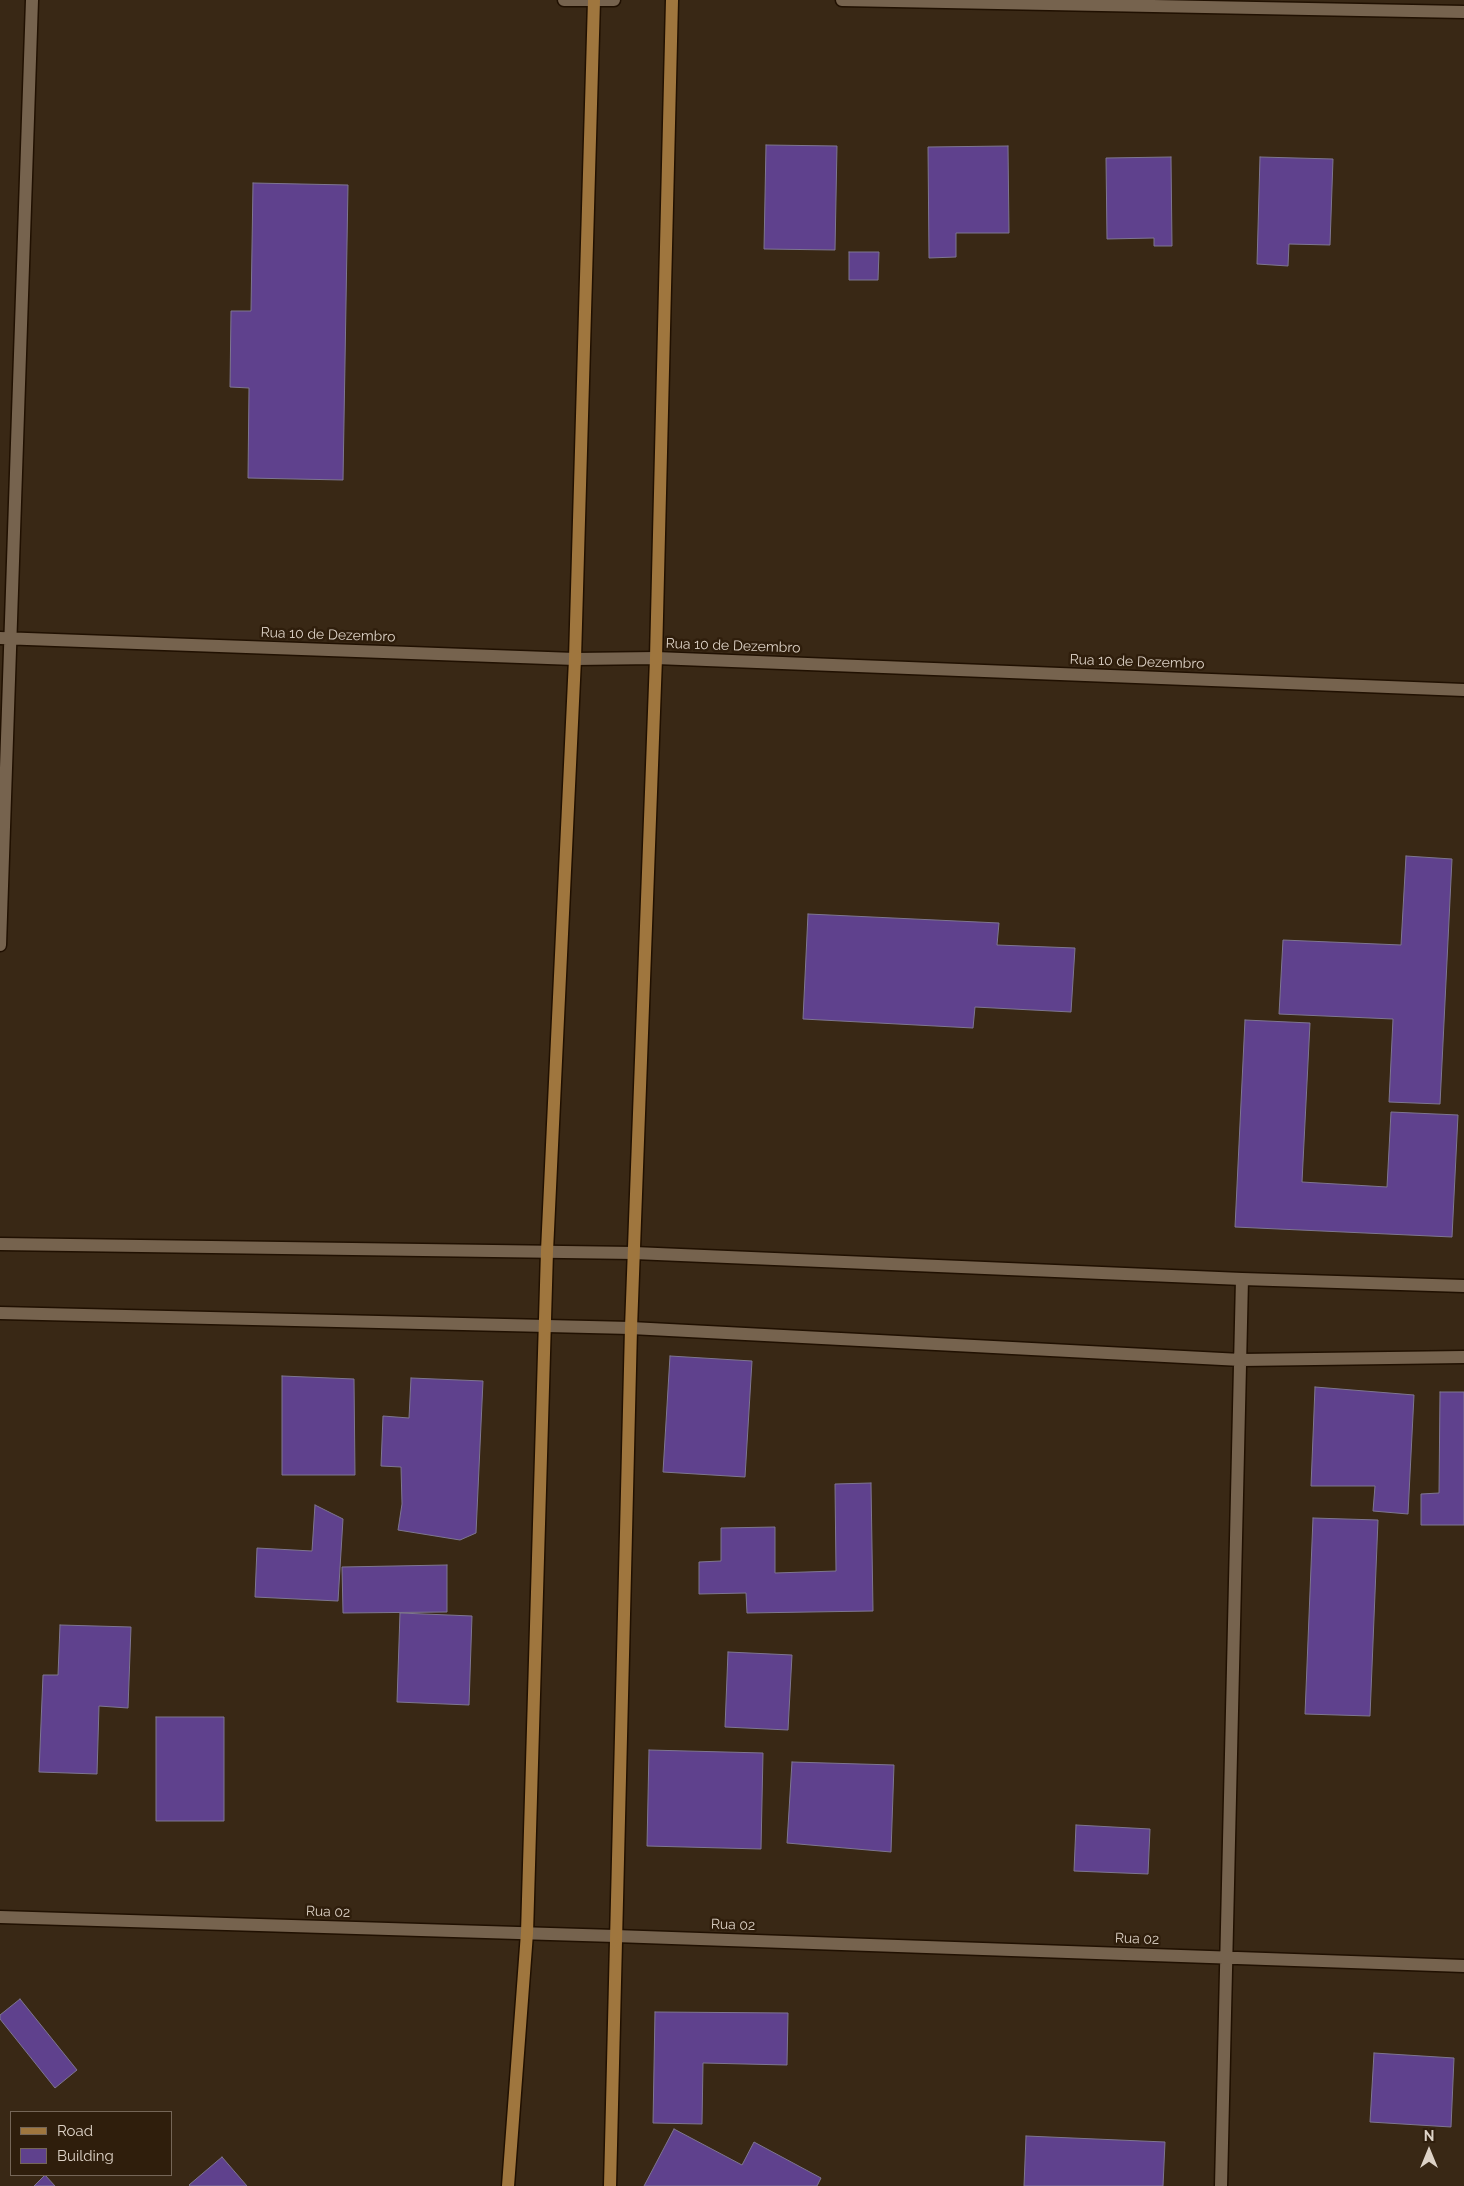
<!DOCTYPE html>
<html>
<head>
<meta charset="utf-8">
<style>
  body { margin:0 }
  #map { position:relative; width:1464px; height:2186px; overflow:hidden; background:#392815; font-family:Raleway,sans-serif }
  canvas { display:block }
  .legend { position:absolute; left:10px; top:2111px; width:162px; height:65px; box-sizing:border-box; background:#2f1e0c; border:1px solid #756657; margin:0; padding:6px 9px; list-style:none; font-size:15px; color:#ded3c7 }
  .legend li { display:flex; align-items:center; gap:10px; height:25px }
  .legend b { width:25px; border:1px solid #756657 }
  .north { position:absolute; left:1404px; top:2126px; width:50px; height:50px; -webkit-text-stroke:4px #2f1e0c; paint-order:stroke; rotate:0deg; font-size:14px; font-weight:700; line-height:20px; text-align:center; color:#ded3c7 }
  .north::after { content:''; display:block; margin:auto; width:18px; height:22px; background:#ded3c7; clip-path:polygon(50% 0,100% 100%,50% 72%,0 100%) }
</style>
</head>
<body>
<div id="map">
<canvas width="1464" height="2186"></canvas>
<ul class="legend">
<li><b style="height:6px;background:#9f763e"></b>Road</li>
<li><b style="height:14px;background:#5f418d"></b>Building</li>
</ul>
<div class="north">N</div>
</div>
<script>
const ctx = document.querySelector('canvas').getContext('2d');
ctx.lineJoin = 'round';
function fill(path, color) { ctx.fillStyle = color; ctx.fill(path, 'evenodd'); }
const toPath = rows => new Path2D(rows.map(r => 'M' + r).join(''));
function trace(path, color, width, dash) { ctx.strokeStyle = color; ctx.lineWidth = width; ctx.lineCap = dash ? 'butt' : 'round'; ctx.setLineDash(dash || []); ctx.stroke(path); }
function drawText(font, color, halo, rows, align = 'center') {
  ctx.font = font + ' Raleway,sans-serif'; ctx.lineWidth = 5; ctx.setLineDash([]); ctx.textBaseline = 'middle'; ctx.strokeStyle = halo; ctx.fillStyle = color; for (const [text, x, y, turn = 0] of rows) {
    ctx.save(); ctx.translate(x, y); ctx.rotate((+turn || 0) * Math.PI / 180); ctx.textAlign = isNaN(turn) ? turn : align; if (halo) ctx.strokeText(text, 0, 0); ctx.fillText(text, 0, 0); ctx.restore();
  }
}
const building = toPath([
  [766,145,837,146,835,250,764,249,766,145],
  [1008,146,1009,233,956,233,956,257,929,258,928,147,1008,146],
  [1171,157,1172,246,1154,246,1154,238,1107,239,1106,158,1171,157],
  [1260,157,1333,159,1330,245,1289,244,1288,266,1257,264,1260,157],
  [253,183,348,185,343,480,248,478,249,388,230,387,231,311,251,311,253,183],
  [849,252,879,252,878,280,849,280,849,252],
  [1406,856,1452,859,1440,1104,1389,1102,1393,1019,1279,1014,1283,940,1401,945,1406,856],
  [808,914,999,923,997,945,1075,948,1071,1012,975,1007,973,1028,803,1019,808,914],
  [1245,1020,1310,1023,1302,1182,1387,1187,1391,1112,1458,1115,1452,1237,1235,1227,1245,1020],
  [670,1356,752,1361,745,1477,663,1472,670,1356],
  [282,1376,354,1379,355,1475,282,1475,282,1376],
  [411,1378,483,1381,476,1533,460,1540,398,1530,402,1504,401,1467,381,1466,383,1416,409,1418,411,1378],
  [1315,1387,1414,1395,1408,1514,1373,1511,1375,1486,1311,1486,1315,1387],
  [1440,1392,1464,1392,1464,1525,1421,1525,1421,1494,1439,1493,1440,1392],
  [871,1483,873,1611,747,1613,746,1593,699,1594,699,1562,721,1561,721,1528,775,1527,775,1573,836,1571,835,1484,871,1483],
  [315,1505,343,1519,338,1601,255,1597,257,1548,312,1551,315,1505],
  [1313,1518,1378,1520,1370,1716,1305,1714,1313,1518],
  [447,1565,447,1612,343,1613,342,1567,447,1565],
  [400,1613,472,1616,469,1705,397,1702,400,1613],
  [60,1625,131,1627,128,1708,99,1706,97,1774,39,1772,43,1675,58,1675,60,1625],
  [728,1652,792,1655,788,1730,725,1727,728,1652],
  [156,1717,224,1717,224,1821,156,1821,156,1717],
  [649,1750,763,1753,761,1849,647,1846,649,1750],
  [792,1762,894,1765,891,1852,787,1843,792,1762],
  [1076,1825,1150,1829,1148,1874,1074,1871,1076,1825],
  [20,1999,77,2070,55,2088,0,2019,0,2015,20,1999],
  [655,2012,788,2013,787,2065,703,2063,702,2124,653,2123,655,2012],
  [1374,2053,1454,2058,1451,2127,1370,2122,1374,2053],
  [674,2129,742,2165,754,2142,821,2178,817,2186,644,2186,674,2129],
  [1026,2136,1165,2142,1163,2186,1024,2186,1026,2136],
  [222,2157,247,2186,190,2186,189,2185,222,2157],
  [45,2175,55,2186,34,2186,45,2175]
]);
const minor = toPath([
  [564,0,614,0],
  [842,0,1464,12],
  [0,638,575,659,656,658,1464,690],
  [0,945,32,0],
  [0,1244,634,1253,1242,1279,1464,1286],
  [0,1313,631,1328,1241,1360,1464,1357],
  [0,1917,615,1936,1464,1966],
  [1221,2186,1242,1279]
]);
const secondary = toPath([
  [508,2186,527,1933,547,1251,575,659,594,0],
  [610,2186,631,1328,656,658,672,0]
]);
const streetNames = [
  ["Rua 10 de Dezembro",328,635,2],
  ["Rua 10 de Dezembro",733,646,2],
  ["Rua 10 de Dezembro",1137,662,2],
  ["Rua 02",328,1912,2],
  ["Rua 02",733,1925,2],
  ["Rua 02",1137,1939,2]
];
fill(building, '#5f418d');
trace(building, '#7e7690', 1);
trace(minor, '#201001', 15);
trace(secondary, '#201001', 15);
trace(minor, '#76634e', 12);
trace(secondary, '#9f763e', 12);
drawText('14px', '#ded3c7', '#2f1e0c', streetNames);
</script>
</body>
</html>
